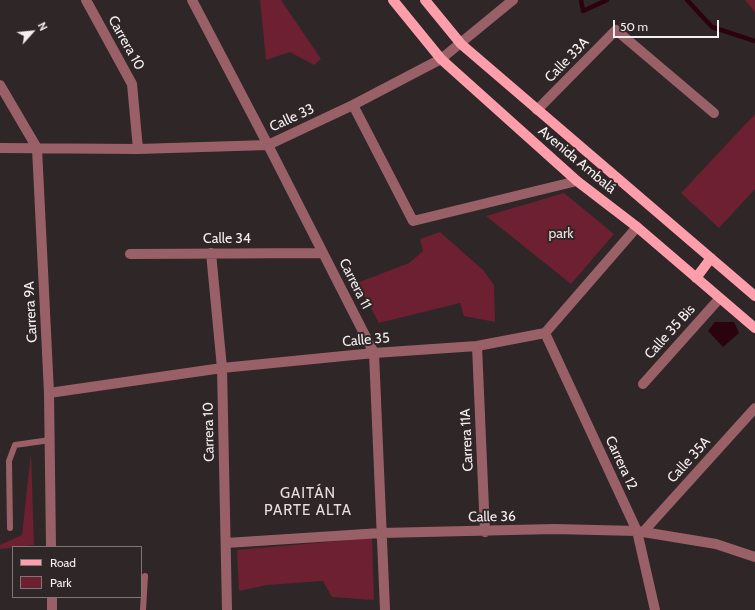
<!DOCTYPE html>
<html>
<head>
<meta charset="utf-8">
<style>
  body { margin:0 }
  #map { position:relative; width:755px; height:610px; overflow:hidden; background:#2f2627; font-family:Cabin,sans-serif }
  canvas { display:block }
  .legend { position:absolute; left:12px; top:546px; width:130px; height:52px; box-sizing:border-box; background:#2f2627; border:1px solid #7e7677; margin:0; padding:5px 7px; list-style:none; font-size:12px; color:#f5eff0 }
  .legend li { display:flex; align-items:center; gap:8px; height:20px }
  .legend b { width:20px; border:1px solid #7e7677 }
  .north { position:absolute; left:12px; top:12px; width:40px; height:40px; -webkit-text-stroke:3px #2f2627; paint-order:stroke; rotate:63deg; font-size:11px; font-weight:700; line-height:16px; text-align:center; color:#f5eff0 }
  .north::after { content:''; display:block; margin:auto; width:14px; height:18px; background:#f5eff0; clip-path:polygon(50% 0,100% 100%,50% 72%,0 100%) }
  .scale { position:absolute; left:613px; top:20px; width:106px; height:18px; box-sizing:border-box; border:2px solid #f5eff0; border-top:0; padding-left:5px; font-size:12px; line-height:14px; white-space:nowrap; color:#f5eff0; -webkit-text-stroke:3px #2f2627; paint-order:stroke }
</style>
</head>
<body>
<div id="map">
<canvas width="755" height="610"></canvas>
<ul class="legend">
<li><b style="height:5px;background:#ff9eab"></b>Road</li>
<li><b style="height:11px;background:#6c2031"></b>Park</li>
</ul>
<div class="north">N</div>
<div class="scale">50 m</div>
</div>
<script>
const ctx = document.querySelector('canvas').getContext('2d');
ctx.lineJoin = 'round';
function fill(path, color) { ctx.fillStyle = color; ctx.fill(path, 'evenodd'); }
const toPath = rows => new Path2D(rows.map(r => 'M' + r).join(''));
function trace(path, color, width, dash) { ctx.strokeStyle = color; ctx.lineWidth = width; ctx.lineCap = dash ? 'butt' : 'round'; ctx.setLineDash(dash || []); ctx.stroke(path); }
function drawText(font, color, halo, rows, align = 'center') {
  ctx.font = font + ' Cabin,sans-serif'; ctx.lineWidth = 4; ctx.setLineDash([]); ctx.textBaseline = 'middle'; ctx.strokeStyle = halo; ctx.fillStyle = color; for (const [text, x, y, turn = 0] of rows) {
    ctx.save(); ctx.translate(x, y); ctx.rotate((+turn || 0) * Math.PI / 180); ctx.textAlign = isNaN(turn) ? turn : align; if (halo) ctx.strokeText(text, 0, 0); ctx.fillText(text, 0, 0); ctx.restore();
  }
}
const green = toPath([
  [260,0,281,0,321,59,314,65,290,52,266,60],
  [745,0,755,0,755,12],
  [755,114,755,189,719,228,681,193],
  [564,193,614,234,571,284,486,216],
  [440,232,483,270,494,285,495,322,464,316,460,303,379,323,357,283,409,263,423,251,420,239],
  [31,452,34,545,0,549,0,545,22,535],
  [372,538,374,600,332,597,323,581,267,585,239,591,237,550]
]);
const water = toPath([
  [715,322,734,322,739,333,723,347,708,331]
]);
const stream = toPath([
  [581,0,583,11,607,0],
  [687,0,712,27,755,41]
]);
const lane = toPath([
  [10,528,9,461,15,445,50,440],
  [143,610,145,576]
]);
const street = toPath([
  [86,0,132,84,138,149],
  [192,0,268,145,374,353,385,610],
  [0,85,37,148,49,393,51,547],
  [353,105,413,221,577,181],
  [537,110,616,30,714,113],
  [0,148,138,149,268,145,353,105,441,59,513,0],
  [211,253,222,368,227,610],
  [130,254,323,253],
  [545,333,637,531,655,610],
  [477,346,485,532],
  [643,384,719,299],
  [49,393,222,368,374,353,477,346,545,333,637,227],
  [644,531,755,408],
  [226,543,381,533,554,529,637,531,716,544,755,557],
  [52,597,52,610]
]);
const primary = toPath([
  [393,0,441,59,577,181,637,227,755,328],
  [425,0,461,44,755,296],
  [696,278,711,258]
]);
const streetNames = [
  ["Carrera 10",126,43,61],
  ["Calle 33A",567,60,-46],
  ["Calle 33",292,118,-25],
  ["Avenida Ambalá",577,160,40],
  ["Calle 34",227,239],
  ["Carrera 11",355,284,63],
  ["Carrera 9A",31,312,-93],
  ["Calle 35 Bis",670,332,-48],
  ["Calle 35",366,340,-5],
  ["Carrera 10",209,432,-91],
  ["Carrera 11A",467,440,-93],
  ["Calle 35A",689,460,-48],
  ["Carrera 12",621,463,65],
  ["Calle 36",492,517,-1]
];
const parkNames = [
  ["park",561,234]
];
const neighbourhoodNames = [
  ["GAITÁN",308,494],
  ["PARTE ALTA",308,511]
];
fill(green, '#6c2031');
fill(water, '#2b030d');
trace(stream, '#2b030d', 4.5);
trace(lane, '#9a6068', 6);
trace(street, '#9a6068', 10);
trace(primary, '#ff9eab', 10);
drawText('14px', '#f5eff0', '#2f2627', streetNames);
drawText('14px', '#f4dbdd', '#2f2627', parkNames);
ctx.letterSpacing = '1px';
drawText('15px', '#e9ddde', '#2f2627', neighbourhoodNames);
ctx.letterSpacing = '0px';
</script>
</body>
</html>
